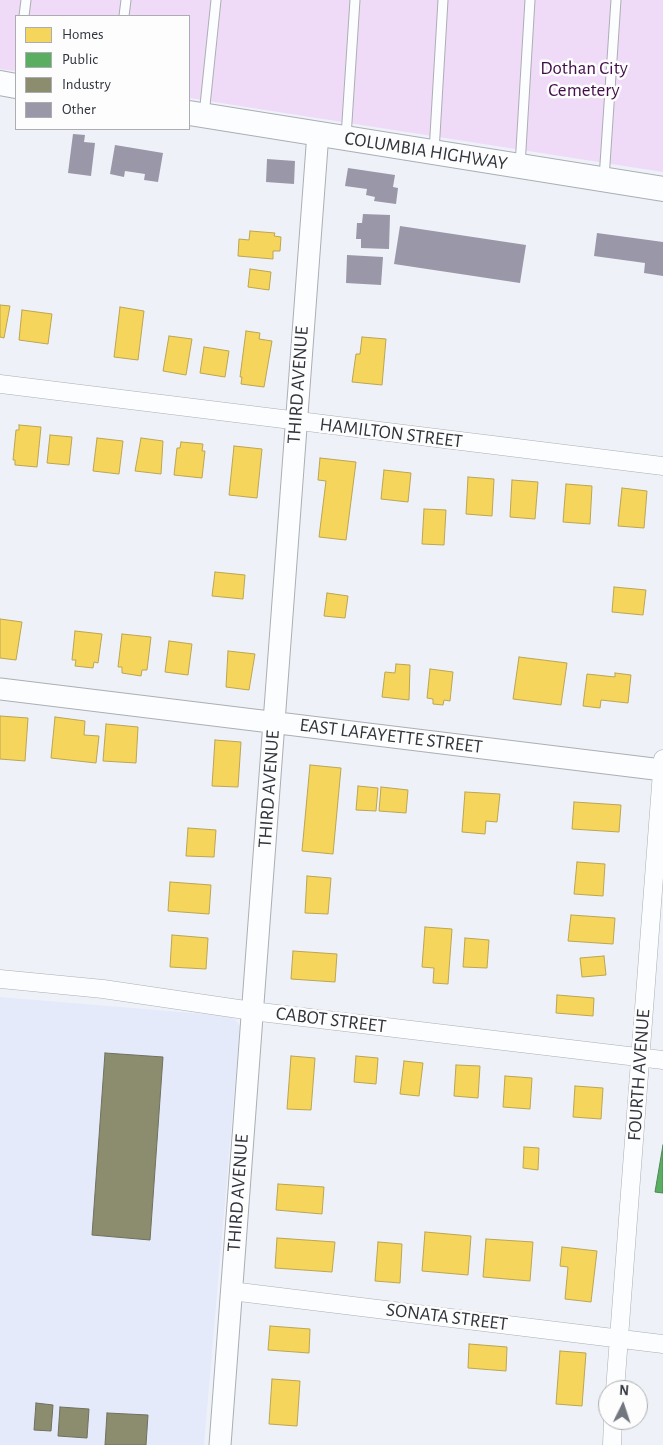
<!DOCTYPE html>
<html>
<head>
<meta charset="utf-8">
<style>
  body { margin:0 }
  #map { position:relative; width:663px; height:1445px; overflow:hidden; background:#eef1f8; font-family:"Alegreya Sans",sans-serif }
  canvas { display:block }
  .legend { position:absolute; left:15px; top:15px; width:175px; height:115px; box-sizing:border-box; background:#fdfdfd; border:1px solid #abadb0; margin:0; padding:6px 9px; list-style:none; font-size:15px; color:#30343c }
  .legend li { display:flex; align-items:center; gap:10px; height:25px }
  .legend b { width:25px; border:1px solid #abadb0 }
  .north { position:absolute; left:598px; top:1380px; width:50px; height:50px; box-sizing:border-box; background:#fdfdfd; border:1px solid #abadb0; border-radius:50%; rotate:4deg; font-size:14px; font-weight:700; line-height:20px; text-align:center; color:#30343c }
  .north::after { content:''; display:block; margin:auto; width:18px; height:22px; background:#72767e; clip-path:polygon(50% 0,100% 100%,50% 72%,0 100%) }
</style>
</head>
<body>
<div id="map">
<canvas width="663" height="1445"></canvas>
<ul class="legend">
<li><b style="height:14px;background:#f6d55c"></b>Homes</li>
<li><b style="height:14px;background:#5aae61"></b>Public</li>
<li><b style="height:14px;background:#8c8c6e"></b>Industry</li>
<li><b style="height:14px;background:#9a97a8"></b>Other</li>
</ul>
<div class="north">N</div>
</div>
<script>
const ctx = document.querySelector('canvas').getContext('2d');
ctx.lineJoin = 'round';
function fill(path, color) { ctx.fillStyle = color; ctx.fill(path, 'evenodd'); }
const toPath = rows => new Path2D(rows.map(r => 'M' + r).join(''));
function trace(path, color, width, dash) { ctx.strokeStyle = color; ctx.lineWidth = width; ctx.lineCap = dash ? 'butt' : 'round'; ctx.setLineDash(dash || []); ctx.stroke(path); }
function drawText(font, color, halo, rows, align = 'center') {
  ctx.font = font + ' "Alegreya Sans",sans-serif'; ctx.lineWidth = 5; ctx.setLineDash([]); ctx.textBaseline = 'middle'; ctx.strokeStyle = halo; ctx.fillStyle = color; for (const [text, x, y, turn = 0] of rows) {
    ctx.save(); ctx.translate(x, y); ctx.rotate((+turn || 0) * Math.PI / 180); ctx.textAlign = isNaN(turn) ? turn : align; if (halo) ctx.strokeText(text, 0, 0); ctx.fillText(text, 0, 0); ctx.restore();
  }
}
const built = toPath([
  [0,997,228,1016,235,1019,240,1026,204,1445,0,1445]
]);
const green = toPath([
  [0,0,663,0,663,172,189,98,189,16,16,16,16,71,0,69]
]);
const homes = toPath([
  [250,231,275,233,274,236,281,237,280,251,273,251,273,259,238,256,239,239,249,240,250,231],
  [250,269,271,272,269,290,248,287,250,269],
  [0,305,10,306,4,338,0,337,0,305],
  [120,307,144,311,138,360,114,357,120,307],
  [22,310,52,314,48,344,19,340,22,310],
  [246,331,260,333,259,339,272,341,264,387,241,384,242,377,240,377,246,331],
  [169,336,192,339,186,375,163,371,169,336],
  [362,337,386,339,382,385,352,382,356,354,360,354,362,337],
  [204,347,229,351,225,377,200,373,204,347],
  [19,425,41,427,37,467,15,465,15,460,13,460,16,430,19,430,19,425],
  [50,435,72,437,69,465,47,463,50,435],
  [97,438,123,441,119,474,93,471,97,438],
  [141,438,163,441,161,474,135,471,141,438],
  [181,442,203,444,202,451,205,451,202,478,174,475,177,448,180,448,181,442],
  [234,446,262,449,257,498,229,495,234,446],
  [320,458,356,462,346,540,319,537,326,481,318,480,320,458],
  [384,470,411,473,408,502,381,499,384,470],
  [468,477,494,479,492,516,466,514,468,477],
  [512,480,538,482,535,519,510,517,512,480],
  [566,484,592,486,590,524,563,522,566,484],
  [622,488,647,491,644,528,618,526,622,488],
  [424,509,446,510,444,545,422,544,424,509],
  [215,572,245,575,243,599,212,596,215,572],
  [614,587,646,590,643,615,612,612,614,587],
  [327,593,348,596,345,618,324,616,327,593],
  [0,619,22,622,16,660,0,658,0,619],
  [75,631,102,634,98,663,94,662,93,668,75,666,76,660,72,660,75,631],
  [122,634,151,637,147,670,142,670,141,676,122,673,122,667,118,667,122,634],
  [169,641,192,644,188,675,165,672,169,641],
  [228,651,255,654,249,690,226,687,228,651],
  [519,657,567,663,561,705,513,699,519,657],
  [396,664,410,665,409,700,382,697,385,672,395,673,396,664],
  [430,669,453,672,450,701,444,700,443,705,433,704,433,699,427,698,430,669],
  [615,673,631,675,628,703,601,700,600,708,583,706,587,674,615,677,615,673],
  [0,716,28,718,25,761,0,759,0,716],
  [55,717,85,721,84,735,99,736,96,763,51,758,55,717],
  [106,724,138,727,136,763,103,761,106,724],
  [215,740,241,742,238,787,212,786,215,740],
  [310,765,341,768,333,854,302,851,310,765],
  [358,786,378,788,376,811,356,810,358,786],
  [381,787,408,790,406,813,379,811,381,787],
  [465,792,500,794,497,822,486,821,485,834,462,832,465,792],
  [574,802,621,805,619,832,572,829,574,802],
  [188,828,216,830,214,857,186,856,188,828],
  [577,862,605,864,603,896,574,894,577,862],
  [307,876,331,878,328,914,305,913,307,876],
  [170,882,211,885,209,914,168,911,170,882],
  [571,915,615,918,613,944,568,941,571,915],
  [425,927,452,929,448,984,433,983,434,968,422,967,425,927],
  [172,935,208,938,206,969,170,967,172,935],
  [465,938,489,940,487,968,463,967,465,938],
  [293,951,337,954,335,982,291,979,293,951],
  [604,956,606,975,582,977,580,958,604,956],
  [557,995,594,998,593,1016,556,1013,557,995],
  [291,1056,315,1058,311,1110,287,1109,291,1056],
  [356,1056,378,1058,376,1084,354,1082,356,1056],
  [404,1061,423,1063,419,1096,400,1094,404,1061],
  [456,1065,480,1066,478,1098,454,1096,456,1065],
  [505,1076,532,1078,530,1109,503,1107,505,1076],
  [575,1086,603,1088,601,1119,573,1117,575,1086],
  [524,1147,539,1148,538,1170,523,1168,524,1147],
  [278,1184,324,1187,322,1214,276,1210,278,1184],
  [425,1232,471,1236,468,1275,422,1271,425,1232],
  [277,1238,335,1242,332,1272,275,1268,277,1238],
  [486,1239,533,1242,530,1281,483,1277,486,1239],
  [378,1242,402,1244,400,1283,375,1281,378,1242],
  [562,1247,597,1251,591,1302,565,1299,568,1267,560,1266,562,1247],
  [270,1326,310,1329,309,1353,268,1350,270,1326],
  [469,1344,507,1347,506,1371,468,1368,469,1344],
  [560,1351,586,1353,582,1406,556,1404,560,1351],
  [272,1379,300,1381,297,1426,269,1424,272,1379]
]);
const public = toPath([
  [663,1145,663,1193,655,1192,663,1145]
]);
const industry = toPath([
  [105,1053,163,1057,150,1240,92,1235,105,1053],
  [36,1403,53,1405,51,1431,34,1430,36,1403],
  [60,1407,89,1409,87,1438,58,1436,60,1407],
  [107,1413,148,1415,146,1445,105,1445,107,1413]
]);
const building = toPath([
  [73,134,85,135,84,142,95,143,91,176,68,173],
  [115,145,163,153,158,182,144,180,145,174,125,171,124,177,110,174],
  [267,159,295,161,294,184,266,182],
  [348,168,395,175,393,187,398,188,396,204,374,201,375,197,366,195,367,189,345,186],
  [363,214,390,215,389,249,361,248,361,239,356,239,357,223,362,223],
  [400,226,526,245,520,283,394,264],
  [597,233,663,242,663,276,644,273,645,263,594,256],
  [347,255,383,257,381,285,346,283]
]);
const service = toPath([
  [24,16,26,0],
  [124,16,126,0],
  [204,115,216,0],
  [346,137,355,0],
  [434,152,443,0],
  [520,166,530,0],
  [604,179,616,0]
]);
const minor = toPath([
  [0,384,663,466],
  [0,979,103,989,252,1011,663,1060],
  [231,1291,663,1344],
  [615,1390,663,759],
  [612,1445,613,1420]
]);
const tertiary = toPath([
  [0,689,663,770],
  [220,1445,318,133]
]);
const secondary = toPath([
  [0,83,16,86],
  [189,113,663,189]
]);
const parkNames = [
  ["Dothan City",584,68],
  ["Cemetery",584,90]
];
const streetNames = [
  ["COLUMBIA HIGHWAY",426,151,9],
  ["THIRD AVENUE",298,385,-86],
  ["HAMILTON STREET",391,433,7],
  ["EAST LAFAYETTE STREET",391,736,7],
  ["THIRD AVENUE",269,789,-86],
  ["CABOT STREET",331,1020,7],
  ["FOURTH AVENUE",639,1075,-86],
  ["THIRD AVENUE",238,1193,-86],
  ["SONATA STREET",447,1317,7]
];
fill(built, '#e4eafa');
fill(green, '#efdaf7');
fill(homes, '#f6d55c');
trace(homes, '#bba552', 1);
fill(public, '#5aae61');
trace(public, '#4d8956', 1);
fill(industry, '#8c8c6e');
trace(industry, '#70725f', 1);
fill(building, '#9a97a8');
trace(service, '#abaeb4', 11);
trace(minor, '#abaeb4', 19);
trace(tertiary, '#abaeb4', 23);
trace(secondary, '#abaeb4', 26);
trace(service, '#fcfdfe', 9);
trace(minor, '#fcfdfe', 18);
trace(tertiary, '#fcfdfe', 21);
trace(secondary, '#fcfdfe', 24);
drawText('19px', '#410c49', '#fdfdfd', parkNames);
drawText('19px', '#30343c', '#fdfdfd', streetNames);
</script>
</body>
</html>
